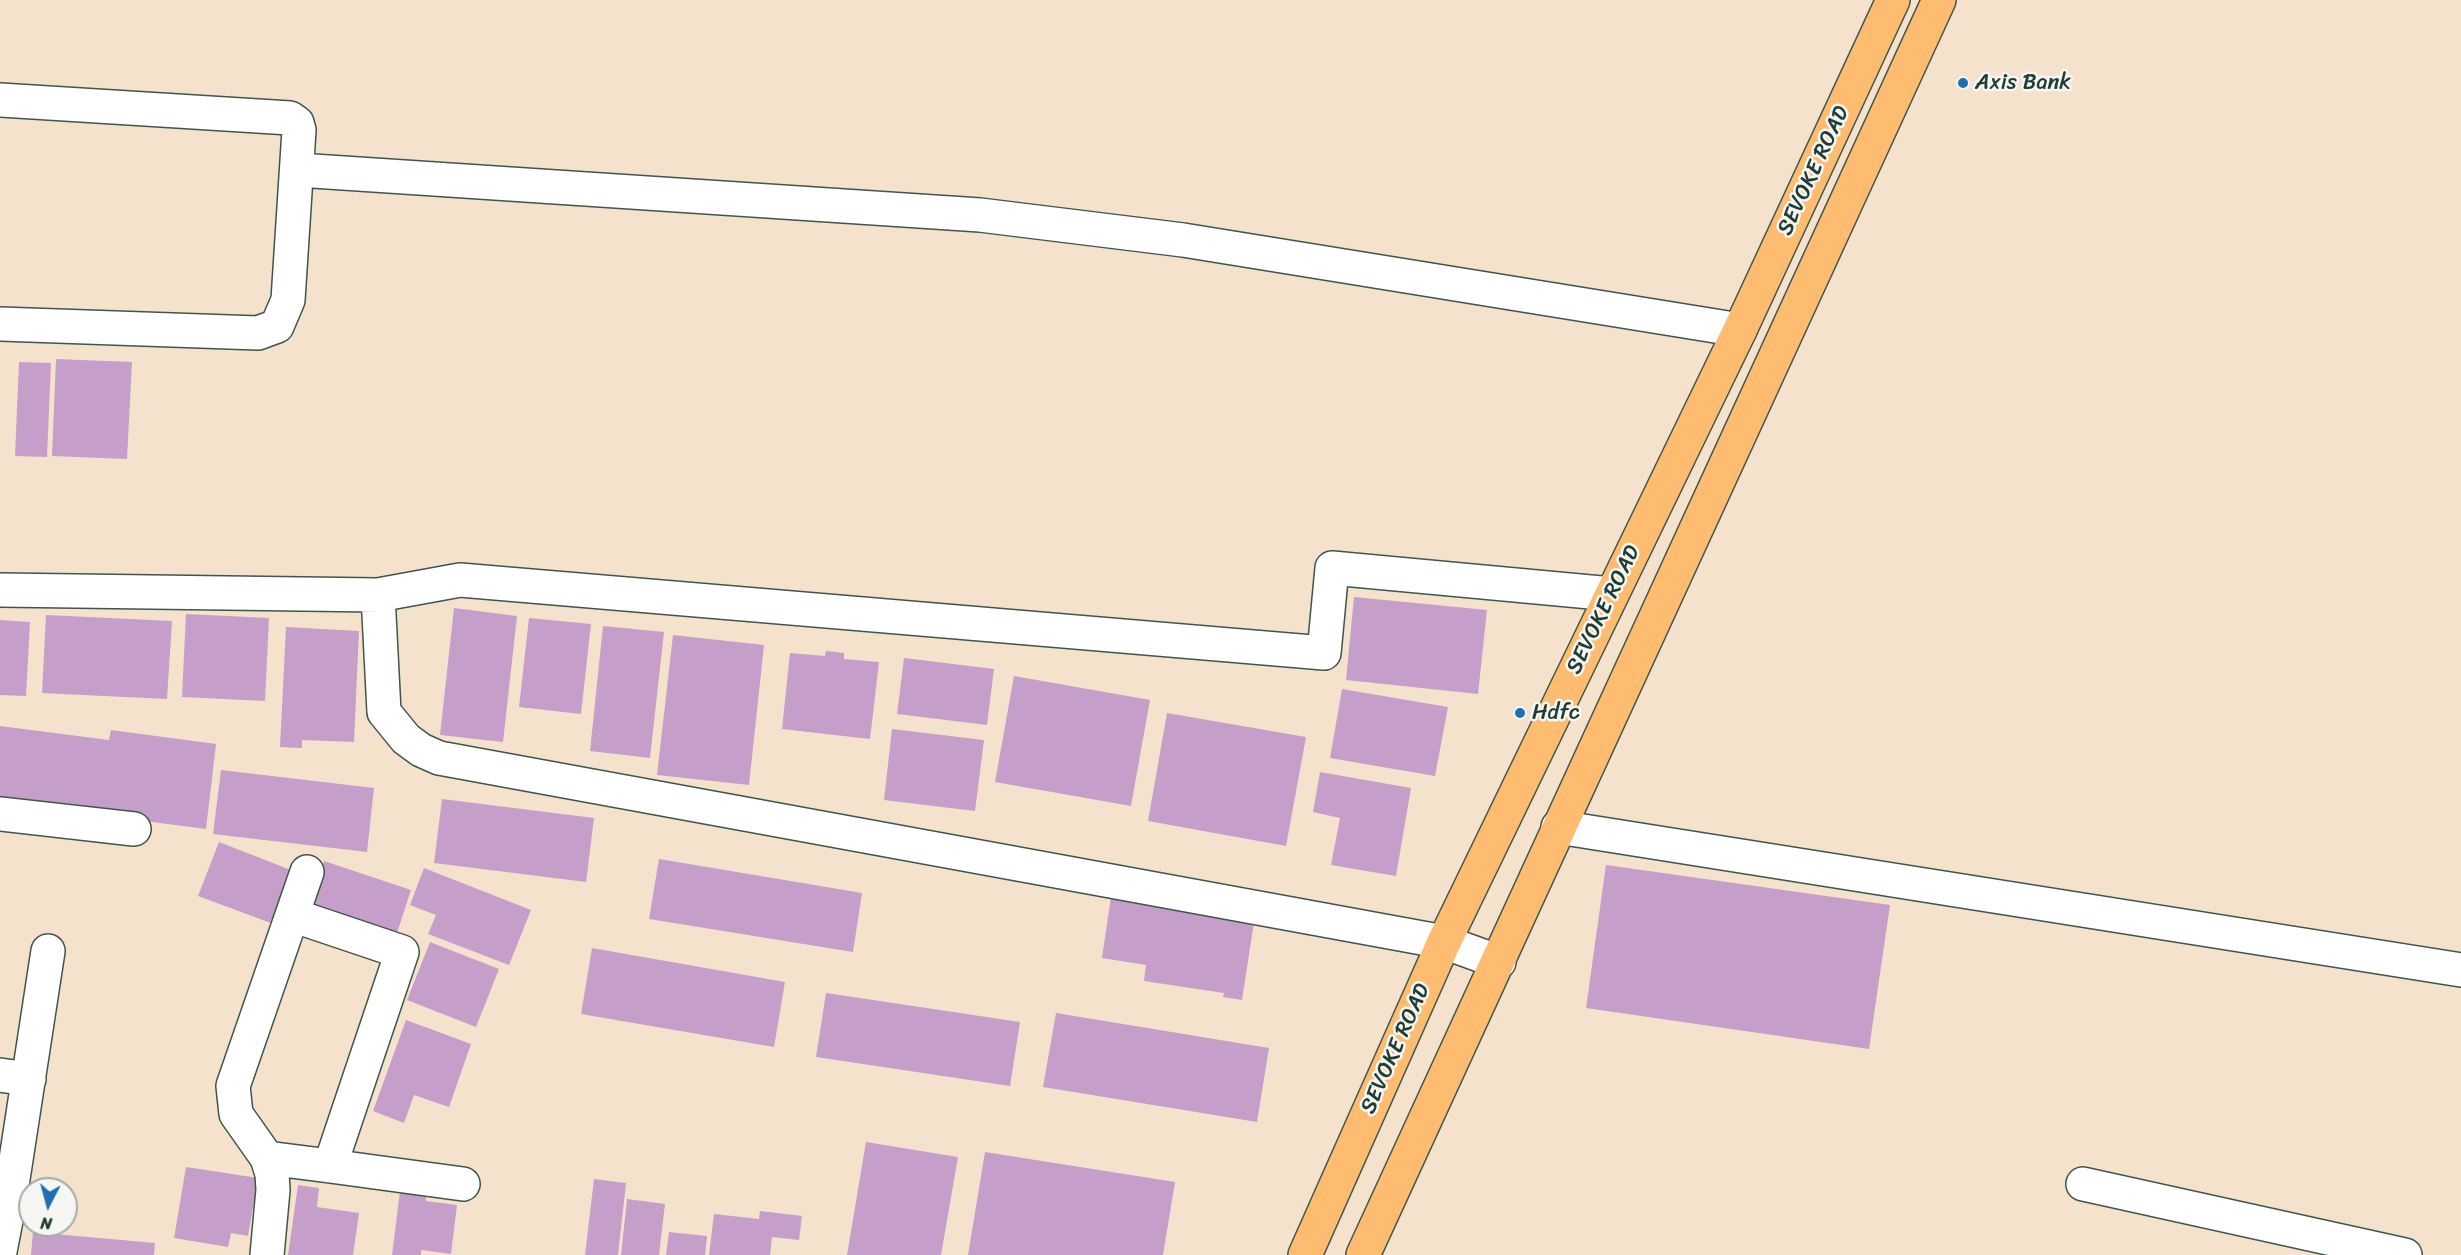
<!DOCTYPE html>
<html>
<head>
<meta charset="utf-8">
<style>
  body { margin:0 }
  #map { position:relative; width:2461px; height:1255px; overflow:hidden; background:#f5e2cc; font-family:Sriracha,sans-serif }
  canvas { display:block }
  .north { position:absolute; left:18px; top:1177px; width:60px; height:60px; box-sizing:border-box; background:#f6f6f2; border:2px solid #a0aca6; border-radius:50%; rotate:186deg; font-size:16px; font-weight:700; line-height:24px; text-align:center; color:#1f3d34 }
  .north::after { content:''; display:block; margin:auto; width:21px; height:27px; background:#1f6fb2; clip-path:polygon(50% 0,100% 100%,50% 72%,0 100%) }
</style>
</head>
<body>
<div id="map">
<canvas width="2461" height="1255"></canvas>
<div class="north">N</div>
</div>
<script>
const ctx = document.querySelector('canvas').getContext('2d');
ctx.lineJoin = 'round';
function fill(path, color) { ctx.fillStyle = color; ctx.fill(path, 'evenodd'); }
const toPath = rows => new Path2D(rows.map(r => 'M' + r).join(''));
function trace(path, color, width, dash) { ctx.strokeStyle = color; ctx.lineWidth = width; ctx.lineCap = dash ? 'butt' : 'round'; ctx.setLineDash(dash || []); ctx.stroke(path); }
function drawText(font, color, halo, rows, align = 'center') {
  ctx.font = font + ' Sriracha,sans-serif'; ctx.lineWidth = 5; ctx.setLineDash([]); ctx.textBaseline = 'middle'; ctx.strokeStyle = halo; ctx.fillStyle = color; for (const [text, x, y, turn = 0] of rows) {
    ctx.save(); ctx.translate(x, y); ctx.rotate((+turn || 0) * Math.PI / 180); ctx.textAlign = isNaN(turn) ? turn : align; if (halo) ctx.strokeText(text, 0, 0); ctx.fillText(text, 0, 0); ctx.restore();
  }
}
const building = toPath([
  [56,359,132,362,127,459,52,456],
  [19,362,51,363,47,457,15,456],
  [1354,597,1487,610,1478,694,1346,680],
  [454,608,517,616,503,742,440,735],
  [186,614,269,618,265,701,182,697],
  [46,615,172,621,167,699,42,693],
  [529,618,591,624,581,714,519,707],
  [0,620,30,622,26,696,0,695],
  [603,626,664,632,650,758,590,751],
  [286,627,359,631,354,742,302,740,302,748,280,747],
  [673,635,764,645,749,785,657,775],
  [826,651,844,653,844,659,879,662,870,739,782,729,790,653,825,656],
  [904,658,994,669,987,725,897,714],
  [1014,676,1150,700,1131,806,995,782],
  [1342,689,1448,707,1435,776,1330,758],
  [1167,713,1306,737,1286,846,1148,821],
  [0,726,109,740,111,730,216,744,206,829,0,802],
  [892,729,984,740,975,811,884,800],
  [221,770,374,788,367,852,213,834],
  [1320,772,1411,788,1396,876,1331,865,1340,818,1313,812],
  [442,799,594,818,586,882,434,863],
  [219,842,296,872,276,925,198,896],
  [659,859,862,893,853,952,649,919],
  [324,861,411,890,396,936,309,907],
  [1606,865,1890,905,1869,1049,1586,1008],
  [424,868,531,910,509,965,428,934,436,915,410,905],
  [1111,897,1207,911,1206,915,1254,922,1242,1000,1223,997,1224,993,1144,981,1146,965,1102,958],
  [430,942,499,969,476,1027,407,1000],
  [592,948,785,982,774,1047,581,1014],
  [826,993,1020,1022,1010,1086,816,1057],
  [1056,1013,1269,1048,1257,1122,1043,1087],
  [406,1020,471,1044,449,1107,414,1095,404,1123,373,1111],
  [866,1142,958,1157,941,1255,847,1255],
  [985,1152,1175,1182,1163,1255,968,1255],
  [186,1167,258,1178,248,1236,231,1233,228,1247,174,1238],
  [594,1179,626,1183,618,1255,585,1255],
  [298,1185,319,1188,317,1207,359,1213,353,1255,288,1255],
  [400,1191,426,1195,426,1201,457,1205,451,1254,421,1250,421,1255,392,1255],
  [627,1199,665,1204,659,1255,621,1255],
  [760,1211,802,1216,799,1240,772,1237,770,1255,709,1255,714,1214,759,1219],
  [33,1232,155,1243,154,1255,31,1255],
  [669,1232,707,1236,705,1255,666,1255]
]);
const minor = toPath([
  [0,100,290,118,297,123,299,130,288,300,277,326,258,333,0,324],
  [298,170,980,215,1183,240,1740,330],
  [0,590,378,595,460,580,1324,653,1332,568,1612,594],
  [378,595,384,712,406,739,421,750,439,758,1444,942,1499,962],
  [0,814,134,829],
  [1558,827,2461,970],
  [292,915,402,952,330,1166,463,1184],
  [0,1075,29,1079],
  [267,1158,330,1166],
  [2083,1184,2405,1255],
  [0,1251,9,1205,48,951],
  [267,1255,273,1190,272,1174,267,1158,236,1114,233,1086,307,872]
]);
const major = toPath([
  [1305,1255,1444,942,1740,330,1893,0],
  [1363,1255,1939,0]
]);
const markers = [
  [1963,83,6,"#1f6fb2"],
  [1520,713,6,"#1f6fb2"]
];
const poiNames = [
  ["Axis Bank",1975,83],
  ["Hdfc",1532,713]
];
const streetNames = [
  ["SEVOKE ROAD",1814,171,-65],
  ["SEVOKE ROAD",1604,610,-64],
  ["SEVOKE ROAD",1396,1049,-66]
];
fill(building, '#c59fca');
trace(minor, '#3f564b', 36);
trace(major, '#3f564b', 36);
trace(minor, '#fff', 33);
trace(major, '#febc70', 33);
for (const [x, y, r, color] of markers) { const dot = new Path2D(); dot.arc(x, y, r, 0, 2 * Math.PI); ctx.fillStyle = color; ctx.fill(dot); trace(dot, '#f6f6f2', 2); }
drawText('22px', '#1f3d34', '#f6f6f2', poiNames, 'left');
drawText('22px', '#1f3d34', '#f6f6f2', streetNames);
</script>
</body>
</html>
